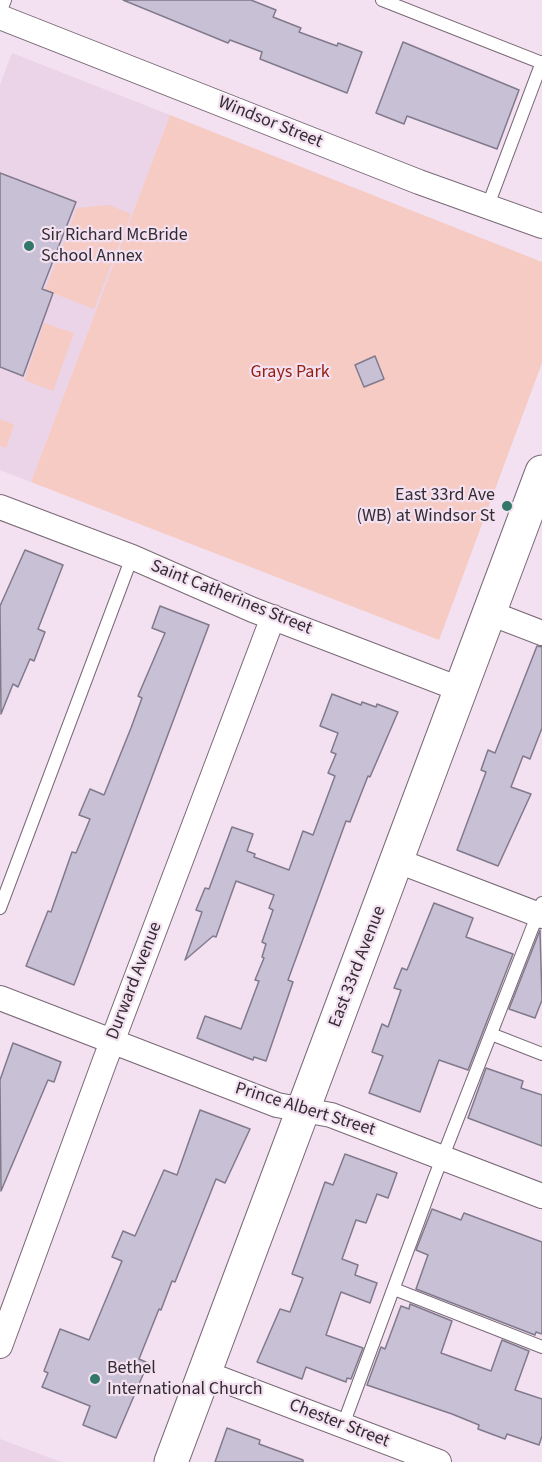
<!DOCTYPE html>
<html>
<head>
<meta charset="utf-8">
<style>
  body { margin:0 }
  canvas { display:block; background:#f3e0f0 }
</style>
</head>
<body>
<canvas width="542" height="1462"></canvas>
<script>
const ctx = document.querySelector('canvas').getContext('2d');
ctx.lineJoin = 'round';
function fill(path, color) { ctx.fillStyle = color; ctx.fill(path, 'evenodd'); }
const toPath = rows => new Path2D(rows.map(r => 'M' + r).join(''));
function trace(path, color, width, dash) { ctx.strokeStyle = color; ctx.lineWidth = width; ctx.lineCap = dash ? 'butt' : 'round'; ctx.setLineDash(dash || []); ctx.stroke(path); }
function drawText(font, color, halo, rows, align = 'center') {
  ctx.font = font + ' "Source Sans 3",sans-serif'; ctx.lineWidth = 4.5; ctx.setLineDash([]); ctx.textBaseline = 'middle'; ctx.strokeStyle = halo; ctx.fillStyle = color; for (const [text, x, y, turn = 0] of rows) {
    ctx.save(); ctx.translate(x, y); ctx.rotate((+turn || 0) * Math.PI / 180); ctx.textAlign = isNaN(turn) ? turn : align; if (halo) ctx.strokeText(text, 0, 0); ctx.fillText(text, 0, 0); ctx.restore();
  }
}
const built = toPath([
  [12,53,170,115,31,482,0,470,0,85],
  [0,1439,61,1462,0,1462]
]);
const green = toPath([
  [170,115,542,262,542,363,439,640,31,482],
  [109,205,131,214,94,309,45,290,77,208],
  [44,323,74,333,53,391,24,380],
  [0,419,14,425,6,448,0,446]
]);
const building = toPath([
  [123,0,251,0,276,10,273,17,301,28,299,32,337,46,338,43,362,52,347,93,260,59,262,52,230,40,228,43,123,0],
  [403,42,519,90,497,149,407,116,404,124,376,113,403,42],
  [0,173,76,202,42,289,53,293,23,376,0,367,0,173],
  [375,356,384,379,364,387,355,365,375,356],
  [25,550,63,565,38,629,45,632,34,661,30,659,18,687,13,684,1,714,0,606,25,550],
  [160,606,209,625,74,985,26,966,48,911,51,912,72,852,76,853,90,819,79,815,90,789,104,795,131,728,142,698,138,696,165,633,152,628,160,606],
  [537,646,542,647,542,728,530,759,523,756,511,787,531,794,498,866,457,850,486,772,481,770,488,750,495,753,537,646],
  [332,694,361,705,362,702,376,707,377,704,398,712,370,777,368,776,350,822,346,821,288,980,293,982,266,1061,254,1057,253,1060,197,1038,205,1016,241,1029,259,981,255,980,264,958,262,957,266,944,262,942,273,910,269,908,274,895,236,881,216,937,213,936,185,960,202,912,196,910,205,888,209,889,232,827,253,834,247,851,255,854,254,857,289,870,303,831,313,835,335,776,328,773,336,754,331,752,338,733,320,726,332,694],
  [434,903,473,918,466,937,513,954,468,1070,439,1060,420,1112,369,1093,383,1056,372,1052,382,1024,388,1027,401,990,394,988,402,968,407,970,434,903],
  [540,930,542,1000,535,1018,509,1009,540,930],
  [13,1043,61,1062,54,1082,48,1080,1,1191,0,1080,13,1043],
  [486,1068,523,1081,521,1088,542,1095,542,1146,468,1118,486,1068],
  [200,1110,250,1129,225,1183,216,1179,175,1282,172,1281,161,1310,159,1309,139,1359,148,1363,116,1438,83,1425,90,1406,42,1387,48,1373,44,1371,60,1329,89,1340,122,1261,112,1257,123,1231,135,1236,164,1170,177,1175,200,1110],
  [345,1154,397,1173,388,1198,377,1194,366,1223,356,1220,342,1259,358,1265,355,1275,377,1283,370,1303,341,1292,326,1335,363,1348,351,1379,347,1378,346,1382,306,1367,302,1379,257,1362,280,1309,290,1312,303,1278,292,1274,325,1182,333,1185,345,1154],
  [432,1209,461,1220,464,1213,542,1242,542,1334,536,1332,535,1335,416,1289,428,1255,416,1250,432,1209],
  [410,1304,452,1321,441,1353,491,1371,502,1340,529,1351,515,1390,542,1399,542,1436,539,1445,507,1434,505,1439,478,1429,479,1425,452,1414,367,1385,381,1347,385,1349,401,1306,409,1309,410,1304],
  [227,1428,260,1440,259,1444,303,1460,303,1462,215,1462,227,1428]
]);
const lane = toPath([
  [382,0,542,63],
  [0,13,5,0],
  [487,208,542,62],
  [0,908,132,557],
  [491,1034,542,1054],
  [394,1289,542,1347],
  [343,1425,434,1179,542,903]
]);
const street = toPath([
  [0,17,419,182,542,226],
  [0,507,132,557,253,610,462,690],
  [490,613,542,633],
  [398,861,542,916],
  [0,998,277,1105,331,1115,542,1196],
  [0,1346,104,1063,273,617],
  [205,1373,439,1462]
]);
const secondary = toPath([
  [171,1462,542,472]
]);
const markers = [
  [29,246,6,"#32776a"],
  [507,506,6,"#32776a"],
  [95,1379,6,"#32776a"]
];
const streetNames = [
  ["Windsor Street",270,123,22],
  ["Saint Catherines Street",231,598,22],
  ["East 33rd Avenue",358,967,-69],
  ["Durward Avenue",135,981,-69],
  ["Prince Albert Street",305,1110,17],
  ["Chester Street",339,1424,21]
];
const poiNames = [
  ["Sir Richard McBride",41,236],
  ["School Annex",41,257],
  ["East 33rd Ave",495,496,"right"],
  ["(WB) at Windsor St",495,517,"right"],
  ["Bethel",107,1369],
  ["International Church",107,1390]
];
const parkNames = [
  ["Grays Park",290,373]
];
fill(built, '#ebd3e8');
fill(green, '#f6cbc3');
fill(building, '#c8c1d6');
trace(building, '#807a8c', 1.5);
trace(lane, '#796976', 14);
trace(street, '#796976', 26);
trace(secondary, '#796976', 35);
trace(lane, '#fff', 12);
trace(street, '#fff', 24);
trace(secondary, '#fff', 33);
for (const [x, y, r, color] of markers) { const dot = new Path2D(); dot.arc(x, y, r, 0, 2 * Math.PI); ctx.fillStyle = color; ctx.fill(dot); trace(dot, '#f3e0f0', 2); }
drawText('18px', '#332c32', '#f3e0f0', streetNames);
drawText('18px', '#332c32', '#f3e0f0', poiNames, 'left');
drawText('18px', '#941d0d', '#f3e0f0', parkNames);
</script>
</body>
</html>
